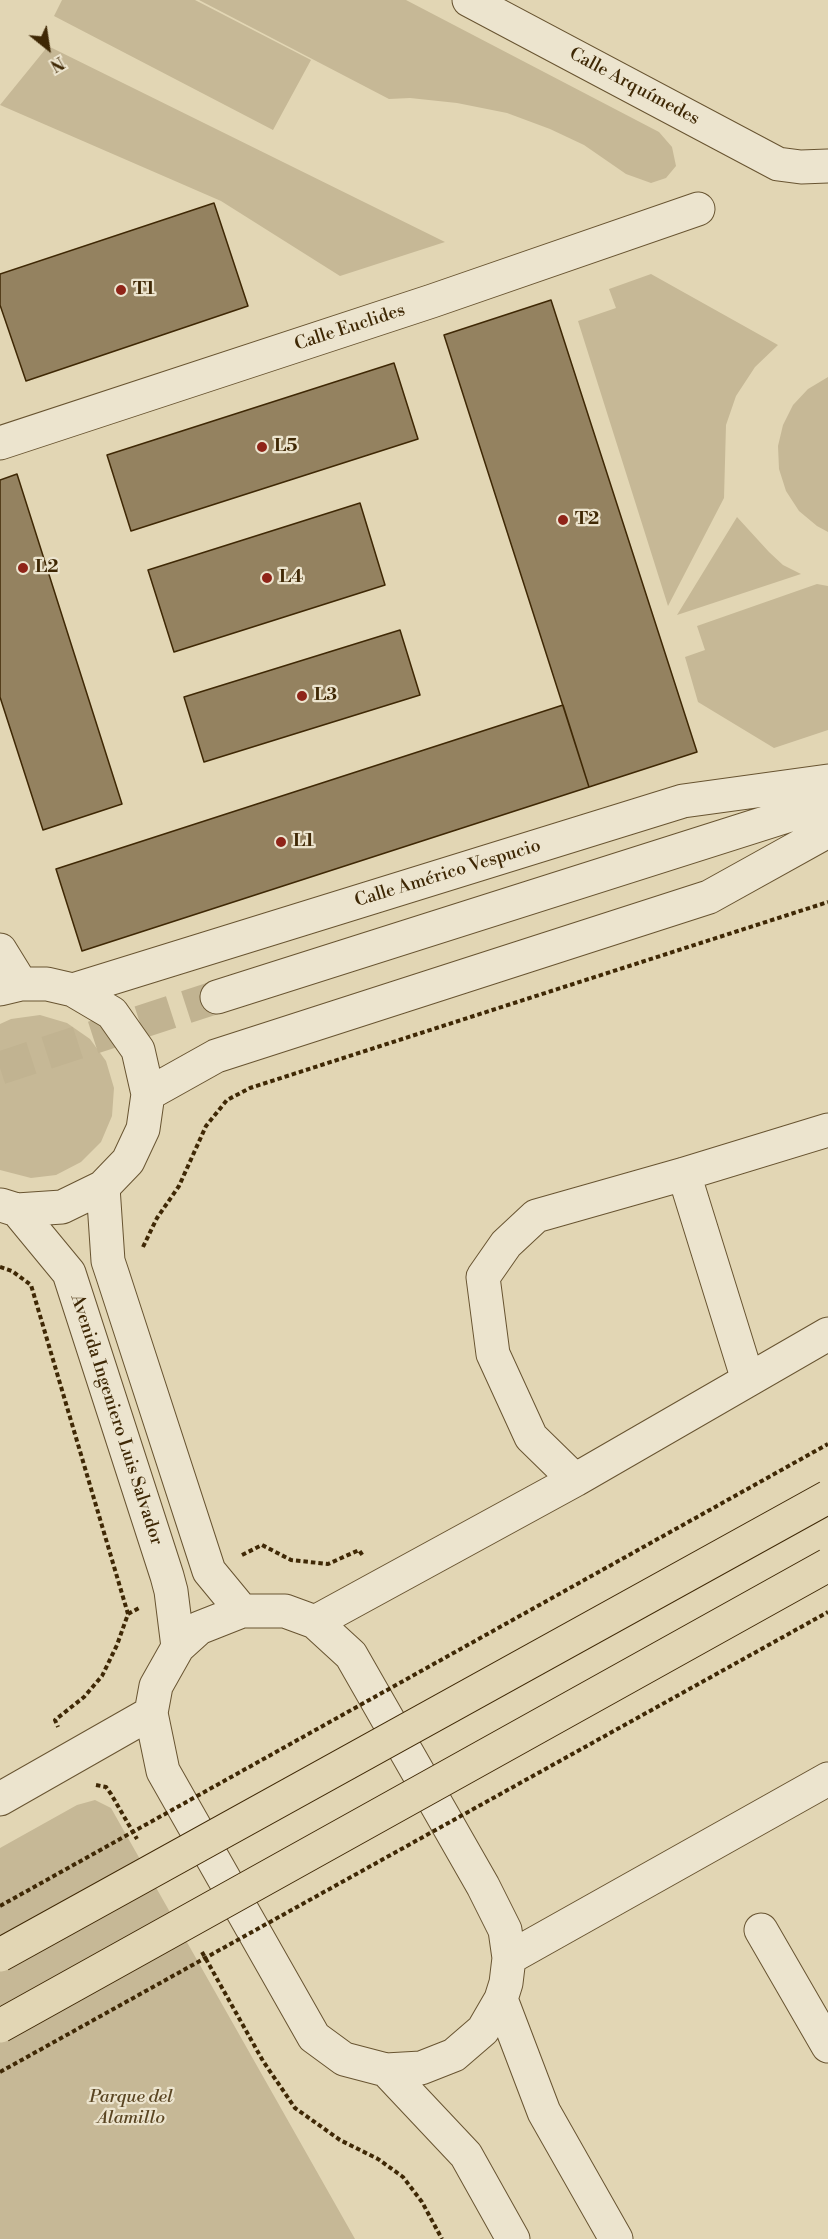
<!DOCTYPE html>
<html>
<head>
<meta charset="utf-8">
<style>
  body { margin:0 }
  #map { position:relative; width:828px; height:2239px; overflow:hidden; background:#e2d6b4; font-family:"Libre Bodoni",serif }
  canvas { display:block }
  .north { position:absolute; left:18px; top:18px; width:60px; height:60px; -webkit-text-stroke:4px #ece4ce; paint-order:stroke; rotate:150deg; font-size:16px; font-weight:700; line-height:24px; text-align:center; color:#3f2805 }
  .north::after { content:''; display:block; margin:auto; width:21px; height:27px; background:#3f2805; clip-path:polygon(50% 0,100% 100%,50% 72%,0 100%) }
</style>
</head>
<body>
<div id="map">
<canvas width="828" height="2239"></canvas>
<div class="north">N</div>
</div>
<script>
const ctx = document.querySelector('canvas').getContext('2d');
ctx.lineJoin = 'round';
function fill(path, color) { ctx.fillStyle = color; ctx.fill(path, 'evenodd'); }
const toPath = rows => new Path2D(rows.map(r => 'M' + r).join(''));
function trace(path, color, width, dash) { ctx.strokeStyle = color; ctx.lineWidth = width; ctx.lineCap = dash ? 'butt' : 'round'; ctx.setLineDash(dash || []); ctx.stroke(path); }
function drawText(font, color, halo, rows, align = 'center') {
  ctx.font = font + ' "Libre Bodoni",serif'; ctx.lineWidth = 4.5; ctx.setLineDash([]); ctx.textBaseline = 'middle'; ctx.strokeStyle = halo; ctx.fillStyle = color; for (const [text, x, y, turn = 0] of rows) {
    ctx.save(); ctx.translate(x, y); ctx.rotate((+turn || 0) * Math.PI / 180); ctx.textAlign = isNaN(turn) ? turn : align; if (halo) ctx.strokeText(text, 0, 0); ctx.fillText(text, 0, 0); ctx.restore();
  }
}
const green = toPath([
  [62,0,195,0,311,60,273,130,54,16],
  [199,0,406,0,659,132,672,147,676,166,666,178,651,183,626,174,584,145,550,129,507,113,457,103,410,98,389,99],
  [48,46,445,242,340,276,221,201,0,105],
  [651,274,778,345,755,367,736,396,726,425,724,498,668,606,578,321,616,308,609,289],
  [828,377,828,532,817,526,799,511,786,491,779,469,778,446,783,425,793,405,808,389],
  [737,517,769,552,783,565,801,574,677,615],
  [817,584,828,586,828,730,774,748,698,702,685,657,705,650,697,626],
  [40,1015,67,1023,90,1039,106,1061,114,1088,112,1116,101,1142,81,1162,56,1175,31,1178,0,1170,0,1024,11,1019],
  [95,1800,111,1808,355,2239,0,2239,0,1848,77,1805]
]);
const building = toPath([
  [214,203,248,306,26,381,0,305,0,274,214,203],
  [551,300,697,752,589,787,444,335,551,300],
  [394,363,418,439,131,531,107,455,394,363],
  [17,474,122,804,43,830,0,697,0,480,17,474],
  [360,503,385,585,174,652,148,570,360,503],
  [400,630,420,695,204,762,184,697,400,630],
  [563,705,589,787,82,951,56,869,563,705]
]);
const minorTunnel = toPath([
  [0,1068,217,997]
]);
const path = toPath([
  [143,1247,157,1218,179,1186,206,1126,227,1100,250,1088,828,902],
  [0,1267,12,1271,31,1285,128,1614,117,1645,102,1676,84,1697,55,1720,58,1727],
  [242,1555,262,1545,291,1560,328,1564,359,1550,363,1556],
  [128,1614,139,1608],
  [96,1785,106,1787,111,1794,137,1839],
  [202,1952,263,2061,295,2108,340,2140,378,2159,403,2177,422,2202,442,2239]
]);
const minor = toPath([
  [469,0,778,164,801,167,828,166],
  [0,443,432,301,698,209],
  [0,950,21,984],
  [0,989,21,984,47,984,73,990,112,1013,138,1050,148,1094,143,1129,128,1161,103,1187,62,1207,17,1210,1,1205],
  [73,990,683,801,828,781],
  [217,997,828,803],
  [148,1094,216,1056,709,897,828,831],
  [684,1174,748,1380],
  [103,1187,108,1261,113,1276,209,1571,242,1611],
  [17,1210,69,1273,167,1576,171,1591,178,1647],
  [575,1480,531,1437,493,1354,483,1277,506,1244,536,1216,684,1174,828,1130],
  [242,1611,285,1611,315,1622,351,1655,483,1886,505,1930,509,1958,506,1983,501,1999,483,2030,454,2055,421,2068,386,2070,344,2059,314,2037,163,1771,151,1713,156,1686,178,1647,199,1628,242,1611],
  [315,1622,575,1480,828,1334],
  [0,1799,151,1713],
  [761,1930,828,2046],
  [509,1958,828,1779],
  [501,1999,544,2112,616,2239],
  [386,2070,466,2155,513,2239]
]);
const pathBridge = toPath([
  [0,1906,828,1444],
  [0,2072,828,1612]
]);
const majorBridge = toPath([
  [0,1955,828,1497],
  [0,2026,828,1565]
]);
const markers = [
  [121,290,6,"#8f2418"],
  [262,447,6,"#8f2418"],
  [563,520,6,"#8f2418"],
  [23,568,6,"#8f2418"],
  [267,578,6,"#8f2418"],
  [302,696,6,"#8f2418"],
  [281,842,6,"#8f2418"]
];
const streetNames = [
  ["Calle Arquímedes",634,87,28],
  ["Calle Euclides",350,328,-18],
  ["Calle Américo Vespucio",448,874,-17],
  ["Avenida Ingeniero Luis Salvador",116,1420,72]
];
const poiNames = [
  ["T1",133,290],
  ["L5",274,447],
  ["T2",575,520],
  ["L2",35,568],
  ["L4",279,578],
  ["L3",314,696],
  ["L1",293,842]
];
const parkNames = [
  ["Parque del",131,2098],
  ["Alamillo",131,2119]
];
fill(green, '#c6b896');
fill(building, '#948260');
trace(building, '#3f2805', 1.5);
trace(minorTunnel, '#c1b391', 33, [33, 16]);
trace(minor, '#685431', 35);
trace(path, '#3f2805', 4, [4.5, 3]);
trace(minor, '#ece4ce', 33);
trace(majorBridge, '#3f2805', 35, []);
trace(pathBridge, '#3f2805', 4, [4.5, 3]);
trace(majorBridge, '#e2d6b4', 33);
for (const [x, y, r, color] of markers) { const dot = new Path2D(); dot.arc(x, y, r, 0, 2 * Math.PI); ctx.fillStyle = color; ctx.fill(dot); trace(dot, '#ece4ce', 2); }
drawText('18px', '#3f2805', '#ece4ce', streetNames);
drawText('bold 18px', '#3f2805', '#ece4ce', poiNames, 'left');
drawText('italic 18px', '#5a4522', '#ece4ce', parkNames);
</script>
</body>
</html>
